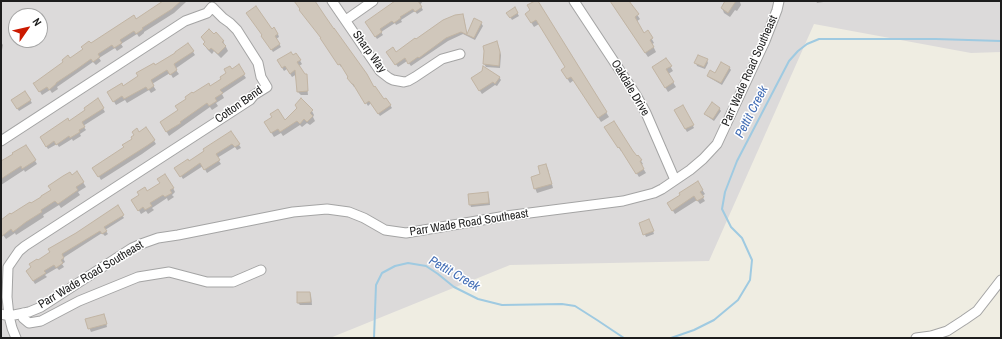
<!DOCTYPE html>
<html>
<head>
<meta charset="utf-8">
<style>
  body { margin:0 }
  #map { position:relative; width:1002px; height:339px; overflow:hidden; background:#efede2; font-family:"Archivo Narrow",sans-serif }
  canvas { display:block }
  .frame { position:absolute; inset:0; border:2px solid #1d1d1d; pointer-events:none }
  .north { position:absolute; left:8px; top:8px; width:40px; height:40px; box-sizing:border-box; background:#fff; border:1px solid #a5a5a5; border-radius:50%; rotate:56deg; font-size:11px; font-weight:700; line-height:16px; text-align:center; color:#1d1d1d }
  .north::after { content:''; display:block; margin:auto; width:14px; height:18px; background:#cb1900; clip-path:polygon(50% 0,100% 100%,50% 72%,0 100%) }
</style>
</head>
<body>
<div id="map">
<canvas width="1002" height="339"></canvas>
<div class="frame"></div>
<div class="north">N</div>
</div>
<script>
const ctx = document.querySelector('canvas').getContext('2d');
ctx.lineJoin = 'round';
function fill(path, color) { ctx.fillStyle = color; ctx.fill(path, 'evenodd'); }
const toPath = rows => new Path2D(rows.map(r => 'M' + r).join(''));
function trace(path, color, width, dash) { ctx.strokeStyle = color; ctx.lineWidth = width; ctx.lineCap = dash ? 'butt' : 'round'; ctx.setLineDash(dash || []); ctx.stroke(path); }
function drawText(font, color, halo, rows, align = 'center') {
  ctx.font = font + ' "Archivo Narrow",sans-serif'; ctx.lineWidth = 3; ctx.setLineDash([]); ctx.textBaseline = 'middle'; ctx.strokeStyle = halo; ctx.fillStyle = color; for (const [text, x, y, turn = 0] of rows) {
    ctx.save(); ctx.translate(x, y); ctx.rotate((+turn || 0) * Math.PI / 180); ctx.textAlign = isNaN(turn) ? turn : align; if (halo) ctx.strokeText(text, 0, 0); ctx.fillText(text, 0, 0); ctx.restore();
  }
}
const residential = toPath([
  [1,1,1001,1,1001,52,971,53,814,24,709,261,510,265,330,338,1,338],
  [16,16,40,16,40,40,16,40]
]);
const shadow = toPath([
  [165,1,186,1,186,2,174,13,144,32,144,33,139,37,137,34,121,44,123,47,117,51,115,48,99,58,101,61,96,65,93,62,57,87,58,89,52,93,50,90,42,95,37,87,70,60,90,45,136,20],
  [295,1,313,1,374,89,384,101,386,99,392,108,380,116,371,103,368,106,356,86,354,87,350,81,342,66,341,67],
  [397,1,423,1,420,5,423,10,417,14,415,11,401,20,402,22,396,25,395,23,381,32,383,35,377,39,368,25],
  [536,1,609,117,601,122,574,80,570,83,562,70,567,67,539,24,534,27,526,14,532,11],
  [614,1,628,1,640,19,636,22,644,34,648,32,654,43,652,44,656,52,648,57,614,7],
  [727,1,740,1,740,2,741,5,737,11,735,10,730,17,724,13,722,8],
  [816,1,830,1,817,3],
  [515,9,519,16,512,20,508,13],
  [463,15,464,18,467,35,481,23,483,26,475,40,463,34,448,41,411,66,407,61,398,67,389,55,396,53],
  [271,30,278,34,279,37,276,39,281,47,273,52,263,36],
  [214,35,223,41,228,51,221,58,214,51,212,54,207,49,204,44,206,43,202,38],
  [1,42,3,45,1,55],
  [188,44,195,55,175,69,179,74,173,78,170,73,152,84,156,90,151,93,149,90,127,103,125,100,116,105,109,93,123,87,177,53],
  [498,45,501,55,500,68,486,67,484,64],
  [296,54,302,64,299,66,305,75,306,75,307,77,306,76,308,95,301,95,298,92,297,74,292,77,287,69,284,71,278,61],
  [666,59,673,71,668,74,676,87,668,92,653,67],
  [707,60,708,63,705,69,697,66,696,63],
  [238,66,246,78,222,94,224,98,216,103,218,106,212,110,210,107,169,136,161,122,179,111,193,95,210,87,222,79,227,73],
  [729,67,731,70,722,85,710,78,708,76,716,74],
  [499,77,501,80,497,86,495,85,482,94,472,79],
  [25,92,32,103,19,111,12,100],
  [98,100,105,112,83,126,86,130,80,134,81,136,73,141,72,139,59,147,57,144,48,149,41,137,69,122,87,111],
  [301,100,312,111,314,115,313,117,315,121,310,125,307,123,302,127,300,125,283,136,281,133,274,137,268,127,285,121,298,109],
  [683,106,694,128,687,132,675,110],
  [719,108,721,111,714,121,707,116,706,114],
  [146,128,156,144,142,154,101,180,94,168,125,148,139,133],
  [607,131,637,157,638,156,643,164,641,165,646,173,639,177,622,150,621,151],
  [231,132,241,148,237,150,235,147,217,158,221,164,207,173,203,166,183,179,176,168,189,162],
  [26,146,37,164,25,172,24,170,1,185,1,163],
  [546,165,548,169,553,188,537,193,535,188],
  [77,173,86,187,78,192,80,195,61,208,59,205,43,215,44,217,16,235,15,233,6,239,1,232,1,221,31,204],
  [697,182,705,194,702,196,705,201,700,204,697,200,675,214,668,203,681,195],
  [173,188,175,192,172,195,174,197,168,201,167,198,152,208,154,210,148,214,146,211,141,214,133,200,147,192],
  [488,193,489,196,490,205,471,207,470,204],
  [117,207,124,218,105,230,108,234,105,236,102,233,63,258,65,262,62,264,64,267,59,270,57,268,45,275,47,277,35,284,27,271,37,262,77,234],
  [640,223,650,223,654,234,646,237],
  [310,293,311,295,312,305,300,305,298,303],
  [105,318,107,327,91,332,86,320]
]);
const stream = toPath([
  [374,338,376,285,382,273,395,266,408,263,426,266,438,274,454,287,478,299,502,305,562,304,575,306,597,320,624,338],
  [671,338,694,330,714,320,738,300,750,280,752,260,742,238,731,227,722,209,725,192,737,161,789,61,798,51,807,44,819,39,936,39,1001,41]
]);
const building = toPath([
  [163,1,181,1,172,9,142,28,143,29,136,34,134,31,120,40,122,43,114,48,112,45,98,54,100,57,93,62,91,59,77,69,56,83,56,84,49,90,47,87,39,92,33,83,34,83,63,62,62,60,68,55,70,58,83,49,81,47,89,41,91,43,134,15,136,19,163,1],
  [294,1,315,1,325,16,334,29,334,28,367,74,374,87,375,86,384,99,386,98,391,105,378,114,369,101,365,104,353,84,352,84,347,78,348,77,340,64,338,65,320,38,321,38,299,10,300,9,294,1],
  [395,1,418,1,422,7,415,12,413,9,400,17,401,18,394,23,392,21,380,29,382,32,375,37,365,22,395,1],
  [535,1,538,1,607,112,598,118,571,77,567,79,561,70,565,67,536,20,531,23,525,14,530,10,527,5,535,1],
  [610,1,629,1,639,14,635,17,644,33,648,30,653,38,650,40,654,47,645,53,610,1],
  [725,1,736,1,728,13,721,8,725,1],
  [256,6,272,29,274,27,278,34,275,36,280,44,271,50,261,36,262,35,246,13,256,6],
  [515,7,518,13,510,18,506,13,515,7],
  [463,14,467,34,474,18,482,22,474,38,461,32,446,38,419,58,418,57,408,64,405,58,395,65,386,52,393,47,396,52,415,38,416,39,443,20,455,15,463,14],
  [209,29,214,34,216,32,224,41,222,42,226,46,218,54,211,48,209,50,203,44,205,42,201,37,209,29],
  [497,41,500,52,499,66,483,64,484,51,483,46,497,41],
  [188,43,194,51,174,64,177,70,170,75,167,70,151,80,154,86,148,90,146,87,124,99,122,96,113,102,107,92,122,83,123,86,138,76,136,73,154,63,155,65,175,53,175,52,188,43],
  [291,52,293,55,296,53,301,60,297,62,305,74,307,74,308,91,297,92,295,70,290,74,285,66,282,68,277,60,291,52],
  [698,55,708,59,704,67,694,63,698,55],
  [666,58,672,66,666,69,674,82,665,88,652,67,666,58],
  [721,62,730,67,721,83,707,76,710,70,715,73,721,62],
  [239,64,245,74,220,90,223,93,215,98,217,101,209,106,207,103,180,122,181,123,166,132,160,122,178,110,175,106,186,99,185,97,192,92,193,93,209,83,210,86,221,79,220,77,226,73,224,69,230,66,232,69,239,64],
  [483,66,500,77,495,84,493,82,479,91,471,78,482,71,483,66],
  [25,91,31,100,17,109,11,100,25,91],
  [98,98,104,108,82,122,85,127,79,130,80,132,70,138,69,136,56,145,54,141,46,147,40,137,68,118,69,121,85,110,84,108,98,98],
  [301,98,313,110,310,113,313,116,307,122,304,119,300,124,297,121,280,132,278,129,271,133,264,122,272,117,270,114,278,109,285,120,297,108,295,105,301,98],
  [712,102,720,108,713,119,704,114,712,102],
  [683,105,694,125,685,129,674,110,683,105],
  [614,121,633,151,637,156,638,155,642,160,640,161,644,169,636,174,619,147,618,148,604,127,614,121],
  [146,127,155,140,148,145,98,177,92,168,124,147,122,145,132,139,131,137,134,135,132,132,137,128,139,132,146,127],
  [231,131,240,144,235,147,232,144,216,154,220,160,204,170,200,163,180,177,174,168,188,159,189,161,204,151,203,149,231,131],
  [26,145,36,160,22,169,21,166,1,179,1,161,13,154,12,153,26,145],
  [546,164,552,184,534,189,531,177,540,174,538,166,546,164],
  [77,171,84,182,76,187,78,190,58,204,55,201,41,210,42,212,26,222,13,232,11,229,1,237,1,220,10,213,11,214,30,202,31,203,41,197,41,196,51,190,48,186,63,176,70,172,72,175,77,171],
  [165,174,174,188,170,190,172,193,165,197,163,195,150,203,152,206,145,210,143,207,138,211,131,200,139,195,137,192,145,187,147,191,160,183,157,179,165,174],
  [698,181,703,190,700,192,704,197,697,201,694,196,672,211,667,203,680,195,679,193,698,181],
  [488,192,489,203,469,205,468,194,488,192],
  [118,205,124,215,104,227,107,231,102,234,100,231,62,254,64,258,61,260,63,263,56,268,54,265,44,271,46,273,33,281,26,271,31,267,29,264,37,259,38,260,50,252,48,249,76,233,118,205],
  [649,219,654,231,643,235,639,223,649,219],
  [297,292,310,292,311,302,297,303,297,292],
  [104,314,107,324,88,329,85,319,104,314]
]);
const minor = toPath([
  [332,1,380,71,389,78,393,80,404,82,408,81,415,77,442,59,460,54],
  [574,1,636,95,646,113,675,180],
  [346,20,373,1],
  [1,141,185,21,207,13,212,7,223,18,230,23,237,30,258,63,261,77,267,87,254,95,250,100,25,246,19,251,8,267,7,297,9,316,12,328,16,338],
  [23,313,23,318,29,323,41,321,79,301,138,277,169,272,207,282,233,282,261,270],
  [1,314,9,316,29,312,41,307,132,248,141,244,158,238,178,235,293,212,327,209,349,212,364,218,385,230,406,233,506,216,623,201,654,193,662,189,690,170,703,159,717,144,765,41,777,10,779,1],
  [916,338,931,336,947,331,964,320,977,311,1001,280]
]);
const streetNames = [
  ["Sharp Way",369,52,54],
  ["Parr Wade Road Southeast",750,71,-66],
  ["Oakdale Drive",630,88,59],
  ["Cotton Bend",239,105,-35],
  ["Parr Wade Road Southeast",469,223,-9],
  ["Parr Wade Road Southeast",91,275,-31]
];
const waterNames = [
  ["Pettit Creek",752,112,-63],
  ["Pettit Creek",454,274,30]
];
fill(residential, '#dcdada');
fill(shadow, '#0003');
trace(stream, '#9fcae1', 2);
fill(building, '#d0c7bb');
trace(building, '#c2b5a4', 1);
trace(minor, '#a4a4a4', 11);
trace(minor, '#fff', 9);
drawText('12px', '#1d1d1d', '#fff', streetNames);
drawText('italic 13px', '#426db5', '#fff', waterNames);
</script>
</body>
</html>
